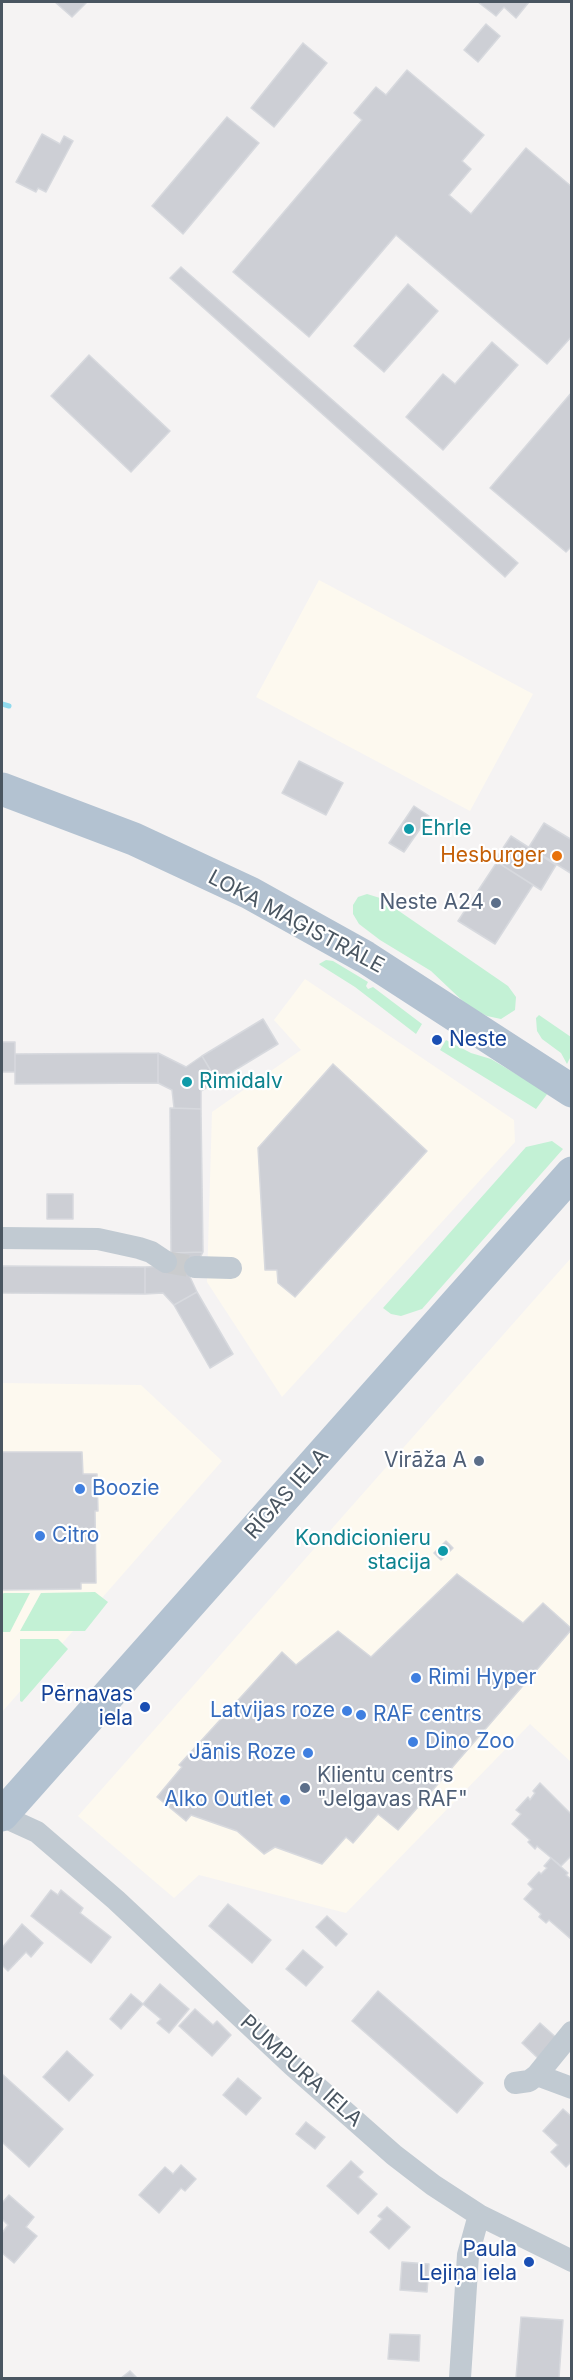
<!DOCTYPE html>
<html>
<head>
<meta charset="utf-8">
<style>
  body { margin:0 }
  #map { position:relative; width:573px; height:2380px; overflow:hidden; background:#f5f3f3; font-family:Inter,sans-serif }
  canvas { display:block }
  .frame { position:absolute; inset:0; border:3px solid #4a5661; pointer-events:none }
</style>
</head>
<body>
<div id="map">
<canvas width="573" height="2380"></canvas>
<div class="frame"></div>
</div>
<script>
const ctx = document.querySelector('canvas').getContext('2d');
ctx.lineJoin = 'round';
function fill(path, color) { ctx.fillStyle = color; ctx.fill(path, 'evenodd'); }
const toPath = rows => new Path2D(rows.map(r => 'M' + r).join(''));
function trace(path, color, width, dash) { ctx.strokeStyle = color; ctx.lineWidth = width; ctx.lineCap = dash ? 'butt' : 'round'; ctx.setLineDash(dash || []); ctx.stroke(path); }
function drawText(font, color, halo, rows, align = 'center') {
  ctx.font = font + ' Inter,sans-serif'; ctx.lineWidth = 4.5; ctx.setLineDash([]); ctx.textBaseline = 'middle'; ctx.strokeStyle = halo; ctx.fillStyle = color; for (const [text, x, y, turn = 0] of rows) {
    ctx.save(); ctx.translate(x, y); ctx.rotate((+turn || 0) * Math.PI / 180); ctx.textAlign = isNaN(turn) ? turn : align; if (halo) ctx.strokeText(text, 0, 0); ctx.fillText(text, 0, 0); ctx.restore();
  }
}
const commercial = toPath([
  [319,580,533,694,470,811,256,697],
  [305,979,514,1120,515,1142,282,1397,207,1282,212,1112,301,1050,274,1020],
  [571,1258,571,1762,530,1724,346,1913,199,1875,174,1898,78,1816],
  [2,1383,141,1385,222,1461,2,1712]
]);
const green = toPath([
  [367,894,380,898,508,986,516,997,515,1010,501,1019,487,1016,469,1007,431,971,380,940,359,924,353,914,353,905,358,897],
  [326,960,333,961,368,982,366,986,368,989,373,987,422,1024,416,1034,355,987,320,965,319,964],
  [539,1015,571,1037,571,1056,567,1064,561,1053,542,1039,537,1031,536,1018],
  [446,1040,471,1053,491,1059,548,1093,536,1109,440,1050],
  [552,1141,563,1149,422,1309,401,1316,391,1314,383,1308,526,1147],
  [95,1592,108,1602,85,1631,20,1631,41,1593],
  [4,1593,30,1593,10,1632,2,1632,2,1594],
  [20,1639,58,1639,68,1649,22,1702,20,1701]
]);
const stream = toPath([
  [2,704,9,706]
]);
const building = toPath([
  [55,2,87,2,72,17,55,2],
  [478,2,529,2,516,18,504,7,496,16,478,2],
  [486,24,500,36,478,62,464,50,486,24],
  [303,43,327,63,274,127,251,108,303,43],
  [407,70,484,135,462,161,471,169,449,195,471,214,526,148,572,187,572,336,547,364,396,235,309,337,233,272,362,120,354,113,376,87,386,95,407,70],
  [227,117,259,143,183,234,152,206,227,117],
  [42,134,60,144,64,136,73,141,46,192,38,188,36,192,16,182,42,134],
  [181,267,518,563,505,577,170,278,181,267],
  [408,284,438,311,384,372,354,346,408,284],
  [492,342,518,365,443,450,406,417,443,374,455,384,492,342],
  [89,355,170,431,131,472,51,396,89,355],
  [572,392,572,546,566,552,490,488,572,392],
  [299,761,343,783,326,815,282,793,299,761],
  [414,806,429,816,404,852,389,843,414,806],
  [544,823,572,840,572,874,529,847,544,823],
  [511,836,556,865,541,890,497,862,499,858,497,857,511,836],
  [497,862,533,885,495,944,458,921,497,862],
  [263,1019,278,1044,217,1081,202,1056,263,1019],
  [2,1042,15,1042,15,1072,2,1072,2,1042],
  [158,1053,158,1083,15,1084,15,1054,158,1053],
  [158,1053,186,1067,202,1056,217,1081,201,1091,201,1109,174,1108,172,1090,158,1083,158,1053],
  [333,1064,427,1151,295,1297,278,1283,277,1270,265,1270,258,1148,333,1064],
  [170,1108,201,1109,203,1252,171,1253,170,1108],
  [47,1194,73,1194,73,1219,47,1219,47,1194],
  [203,1252,190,1277,197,1292,174,1305,163,1293,145,1294,145,1267,164,1266,171,1253,203,1252],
  [2,1266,145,1267,145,1294,2,1293,2,1266],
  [197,1292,233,1354,210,1368,174,1305,197,1292],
  [2,1452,82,1452,83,1474,97,1474,98,1511,95,1511,96,1583,81,1583,81,1589,2,1590,2,1452],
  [446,1541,453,1548,441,1560,434,1553,446,1541],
  [457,1574,523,1623,543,1603,572,1629,398,1830,378,1814,353,1843,346,1837,322,1864,275,1847,264,1854,237,1831,191,1815,186,1821,157,1797,182,1767,179,1765,282,1652,296,1665,338,1631,371,1657,457,1574],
  [540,1783,572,1815,572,1855,561,1866,537,1846,535,1849,528,1842,530,1840,512,1824,521,1814,516,1810,528,1797,530,1800,535,1793,533,1791,540,1783],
  [551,1858,568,1873,566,1875,572,1880,572,1940,549,1920,546,1923,539,1917,541,1914,524,1899,533,1889,528,1884,539,1872,541,1874,547,1868,544,1866,551,1858],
  [51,1890,58,1895,61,1890,83,1908,80,1913,111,1937,91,1963,31,1916,51,1890],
  [228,1904,271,1940,252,1963,209,1926,228,1904],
  [327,1916,347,1934,336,1946,316,1927,327,1916],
  [22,1924,43,1943,31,1957,26,1952,8,1971,2,1965,2,1948,22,1924],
  [303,1950,323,1967,306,1986,286,1969,303,1950],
  [160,1984,189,2009,169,2033,157,2023,161,2019,143,2004,160,1984],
  [378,1991,483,2083,457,2113,352,2021,378,1991],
  [131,1994,143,2004,121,2029,110,2019,131,1994],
  [195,2009,213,2025,217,2021,231,2035,212,2056,179,2026,195,2009],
  [540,2023,560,2041,541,2061,522,2043,540,2023],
  [67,2051,93,2075,69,2101,43,2077,67,2051],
  [2,2074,63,2129,29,2167,2,2142,2,2074],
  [238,2078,261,2098,246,2115,223,2095,238,2078],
  [563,2109,572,2117,572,2161,566,2167,551,2152,558,2145,543,2131,563,2109],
  [306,2122,325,2137,315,2149,296,2134,306,2122],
  [351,2161,363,2172,358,2177,377,2194,358,2214,327,2186,351,2161],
  [181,2165,196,2179,185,2191,181,2188,159,2213,139,2195,165,2167,173,2174,181,2165],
  [9,2195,34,2217,26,2227,37,2236,14,2263,2,2253,2,2233,8,2225,2,2219,2,2203,9,2195],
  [387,2207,410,2227,389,2249,370,2232,382,2219,378,2216,387,2207],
  [402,2262,429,2264,427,2292,400,2290,402,2262],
  [521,2317,563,2320,559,2378,516,2378,521,2317],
  [390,2334,420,2335,419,2361,388,2359,390,2334],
  [130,2371,137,2378,121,2378,130,2371]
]);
const streetTunnel = toPath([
  [166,1262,195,1267]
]);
const street = toPath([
  [2,1238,98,1239,139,1248,151,1252,166,1262],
  [195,1267,231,1268],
  [2,1816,37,1832,116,1900,292,2065,394,2155,433,2185,479,2215,572,2261],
  [537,2075,572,2088],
  [515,2083,529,2081,537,2075,572,2032],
  [460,2378,468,2255,479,2215]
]);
const primary = toPath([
  [2,789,134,839,250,893,365,957,572,1091],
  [2,1815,572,1173]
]);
const markers = [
  [409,829,6,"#0f9aa8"],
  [557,856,6,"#e8710a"],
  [496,903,6,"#5c6f8a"],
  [437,1040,6,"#1a4fb4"],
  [187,1082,6,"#0f9aa8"],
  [479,1461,6,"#5c6f8a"],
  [80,1489,6,"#3f7fe0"],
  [40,1536,6,"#3f7fe0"],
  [443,1551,6,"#0f9aa8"],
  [416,1678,6,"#3f7fe0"],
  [145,1707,6,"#1a4fb4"],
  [347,1711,6,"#3f7fe0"],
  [361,1715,6,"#3f7fe0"],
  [413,1742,6,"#3f7fe0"],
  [308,1753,6,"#3f7fe0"],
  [305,1788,6,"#5c6f8a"],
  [285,1800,6,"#3f7fe0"],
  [529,2262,6,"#1a4fb4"]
];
const cultureNames = [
  ["Ehrle",421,829],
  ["Rimidalv",199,1082],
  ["Kondicionieru",431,1539,"right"],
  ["stacija",431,1563,"right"]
];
const foodNames = [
  ["Hesburger",545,856]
];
const serviceNames = [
  ["Neste A24",484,903],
  ["Virāža A",467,1461],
  ["Klientu centrs",317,1776,"left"],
  ["\"Jelgavas RAF\"",317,1800,"left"]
];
const streetNames = [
  ["LOKA MAĢISTRĀLE",296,922,28],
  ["RĪGAS IELA",287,1494,-48],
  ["PUMPURA IELA",301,2071,42]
];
const transitNames = [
  ["Neste",449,1040,"left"],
  ["Pērnavas",133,1695],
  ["iela",133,1719],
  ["Paula",517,2250],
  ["Lejiņa iela",517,2274]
];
const shopNames = [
  ["Boozie",92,1489],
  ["Citro",52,1536],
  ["Rimi Hyper",428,1678],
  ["Latvijas roze",335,1711,"right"],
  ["RAF centrs",373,1715],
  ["Dino Zoo",425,1742],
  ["Jānis Roze",296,1753,"right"],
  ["Alko Outlet",273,1800,"right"]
];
fill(commercial, '#fdf9ef');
fill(green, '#c3f1d5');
trace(stream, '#90daee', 5);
fill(building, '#cdcfd5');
trace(building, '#d7d9de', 1.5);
trace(streetTunnel, '#caccce', 22, [22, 11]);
trace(street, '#c1cad2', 22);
trace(primary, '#b3c2d1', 33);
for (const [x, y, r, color] of markers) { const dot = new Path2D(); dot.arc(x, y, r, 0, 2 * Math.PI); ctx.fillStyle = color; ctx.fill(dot); trace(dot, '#fff', 2); }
drawText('21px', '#0d838f', '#fff', cultureNames, 'left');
drawText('21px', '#c56008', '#fff', foodNames, 'right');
drawText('21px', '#4e5e75', '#fff', serviceNames, 'right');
drawText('21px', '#4a5661', '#fff', streetNames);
drawText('21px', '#164399', '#fff', transitNames, 'right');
drawText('21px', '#366cbe', '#fff', shopNames, 'left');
</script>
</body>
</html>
